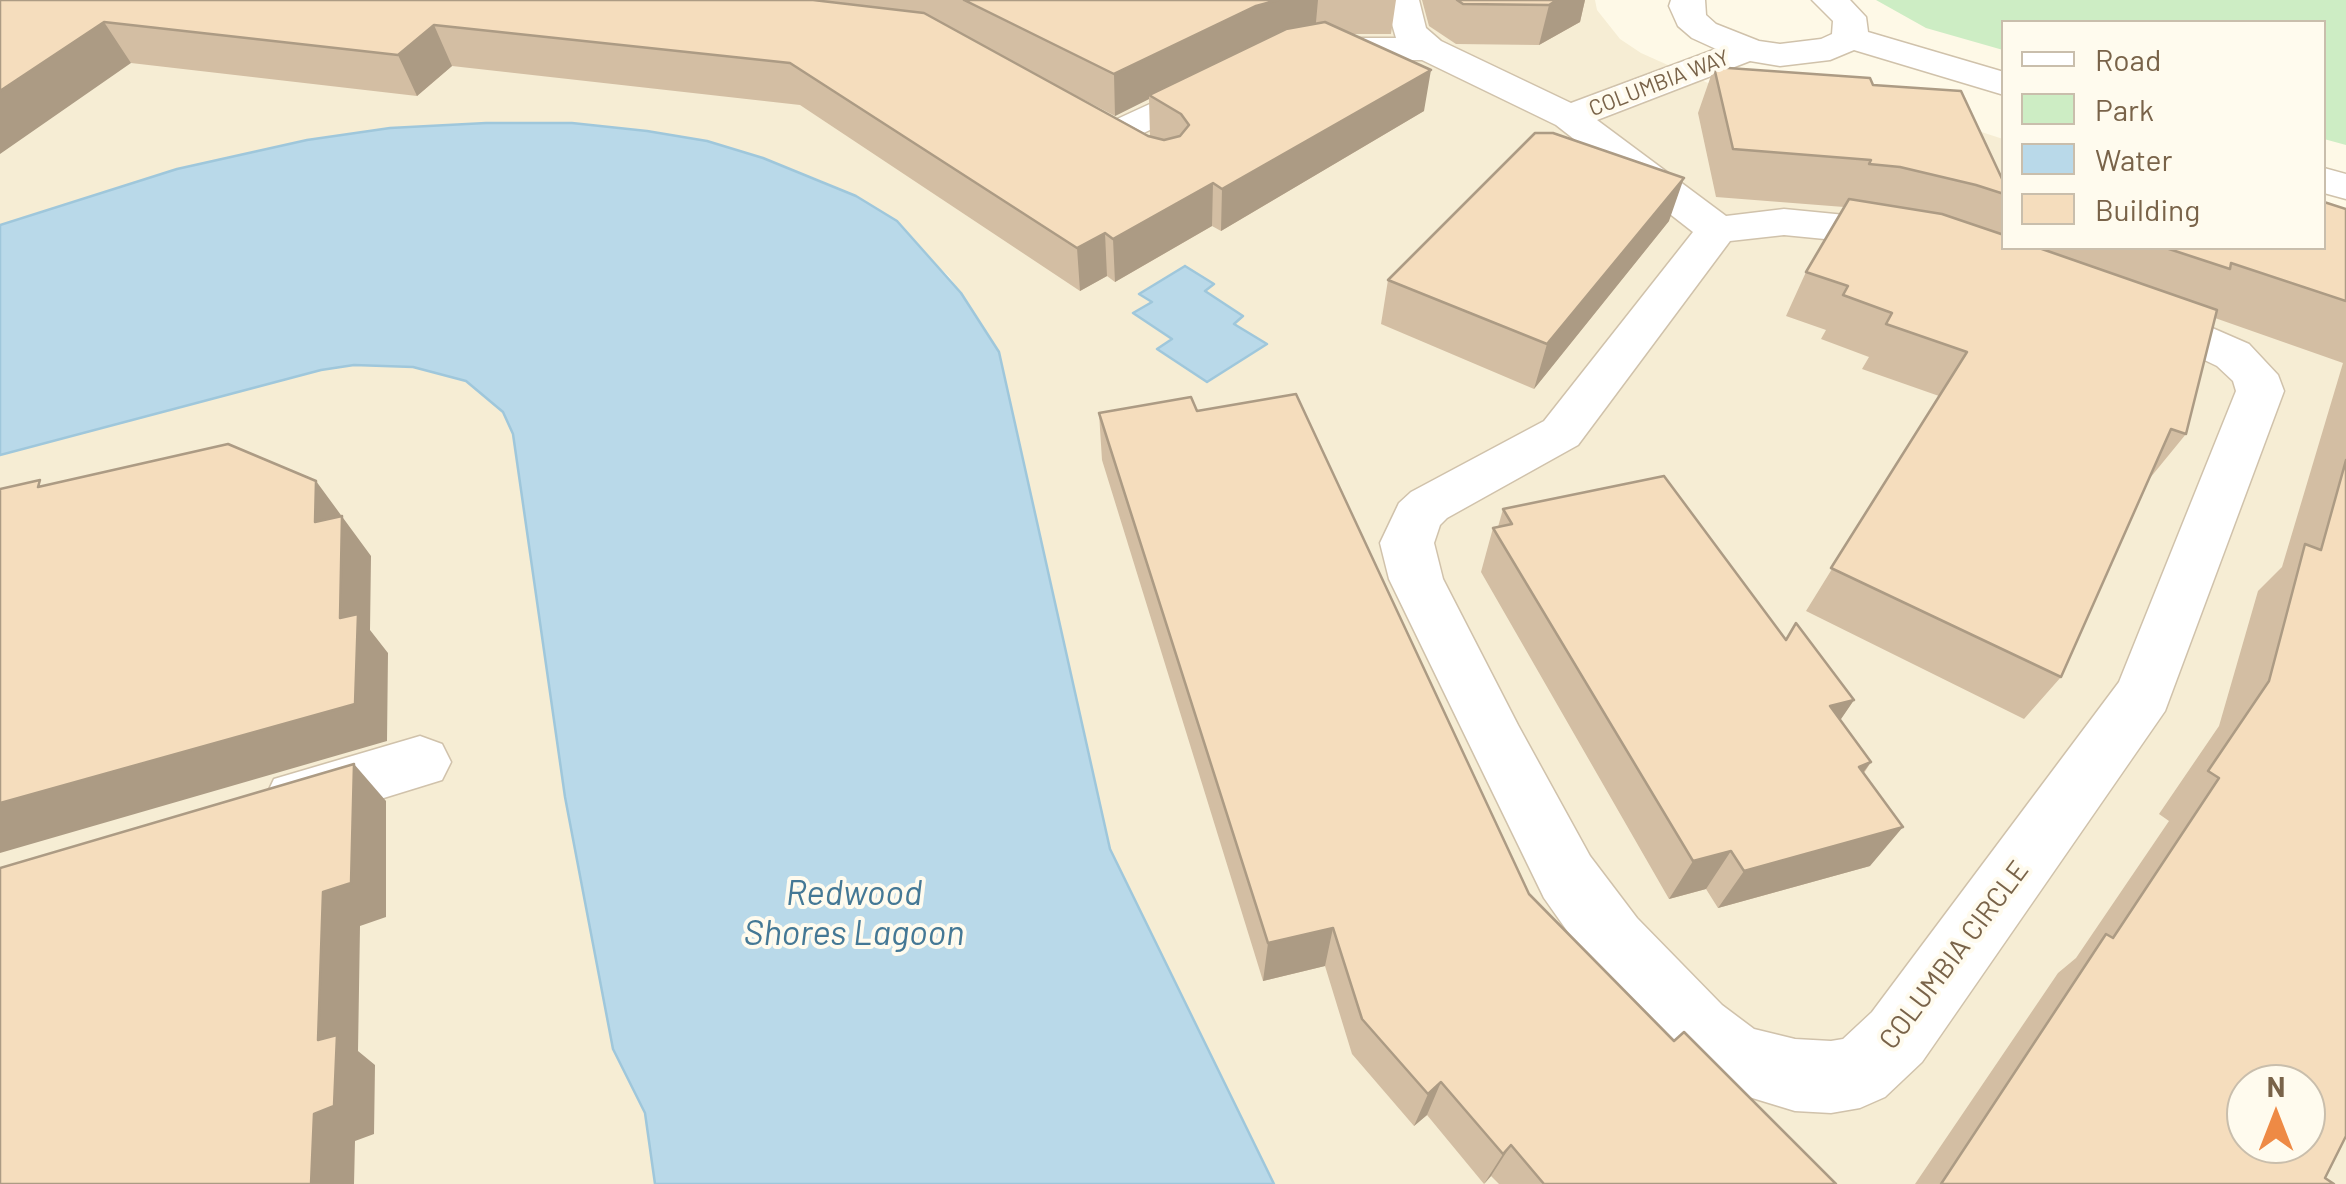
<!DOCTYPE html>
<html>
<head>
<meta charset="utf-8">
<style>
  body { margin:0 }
  #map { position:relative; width:2346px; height:1184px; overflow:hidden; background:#fef9e7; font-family:Barlow,sans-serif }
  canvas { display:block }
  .legend { position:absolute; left:2001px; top:20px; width:325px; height:230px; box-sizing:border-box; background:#fffbee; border:2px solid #c9beac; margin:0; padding:12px 18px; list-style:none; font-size:30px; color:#796349 }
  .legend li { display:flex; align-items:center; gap:20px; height:50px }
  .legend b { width:50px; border:2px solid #c9beac }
  .north { position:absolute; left:2226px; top:1064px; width:100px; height:100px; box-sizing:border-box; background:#fffbee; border:2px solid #c9beac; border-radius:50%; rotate:0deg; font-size:28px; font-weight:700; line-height:40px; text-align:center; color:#796349 }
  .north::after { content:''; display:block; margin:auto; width:35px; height:45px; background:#ee8a45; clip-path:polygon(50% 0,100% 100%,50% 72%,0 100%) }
</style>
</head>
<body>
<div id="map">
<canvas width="2346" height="1184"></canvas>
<ul class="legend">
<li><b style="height:12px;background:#fff"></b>Road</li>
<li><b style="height:28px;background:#cdedc4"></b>Park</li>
<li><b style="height:28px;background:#b9d9e9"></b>Water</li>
<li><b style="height:28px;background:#f5ddbd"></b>Building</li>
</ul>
<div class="north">N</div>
</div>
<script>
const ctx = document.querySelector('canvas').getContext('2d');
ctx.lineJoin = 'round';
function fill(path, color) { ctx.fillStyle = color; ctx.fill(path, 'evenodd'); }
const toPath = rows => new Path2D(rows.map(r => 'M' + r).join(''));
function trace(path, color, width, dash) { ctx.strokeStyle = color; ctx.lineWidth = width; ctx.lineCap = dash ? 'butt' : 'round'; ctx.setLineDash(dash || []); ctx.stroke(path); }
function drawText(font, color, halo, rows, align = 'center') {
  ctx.font = font + ' Barlow,sans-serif'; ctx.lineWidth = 8; ctx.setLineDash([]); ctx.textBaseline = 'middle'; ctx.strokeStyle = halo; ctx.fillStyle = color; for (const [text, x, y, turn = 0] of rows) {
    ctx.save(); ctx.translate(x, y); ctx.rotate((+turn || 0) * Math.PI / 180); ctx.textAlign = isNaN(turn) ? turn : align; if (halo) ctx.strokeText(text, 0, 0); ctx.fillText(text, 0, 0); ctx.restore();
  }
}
const residential = toPath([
  [0,0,1595,0,1597,10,1620,39,1641,53,1737,96,1966,127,2003,139,2004,248,2346,246,2346,1184,1274,1184,1110,849,999,352,949,276,856,196,815,178,707,141,572,123,307,140,177,169,0,225],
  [2246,1084,2306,1084,2306,1144,2246,1144],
  [354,365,413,367,466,381,503,412,513,433,565,797,613,1049,645,1113,655,1184,0,1184,0,455,321,369]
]);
const green = toPath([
  [1876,0,2346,0,2346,145,2324,139,2324,22,2004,22,2003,50,1926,28]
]);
const water = toPath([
  [486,123,572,123,647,131,707,141,763,158,856,196,897,221,961,293,999,352,1110,849,1274,1184,655,1184,645,1113,613,1049,565,797,513,434,503,412,466,381,413,367,354,365,321,370,0,455,0,225,177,169,307,140,390,128,486,123],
  [1185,266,1214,284,1205,291,1243,316,1234,324,1267,344,1207,382,1157,349,1172,339,1133,313,1152,302,1139,294,1185,266]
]);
const minor = toPath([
  [1385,0,1419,0,1426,28,1441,41,1571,103,1716,49,1692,38,1678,26,1669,6,1671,0,1705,0,1706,15,1716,24,1759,41,1780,44,1821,39,1832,34,1833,21,1812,0,1850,0,1866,17,1868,32,2004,72,2004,95,1854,50,1830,60,1780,66,1750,61,1597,120,1726,216,1784,209,1876,218,1949,236,2203,324,2249,344,2278,375,2284,391,2165,711,1922,1062,1885,1097,1860,1108,1831,1113,1795,1111,1713,1086,1672,1055,1589,962,1544,898,1389,579,1380,543,1399,503,1411,492,1544,421,1693,232,1556,125,1422,60,1308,60,1295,57,1290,49,1295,41,1308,38,1396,38,1385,0],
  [1784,235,1876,244,1920,254,2171,344,2217,366,2233,381,2236,391,2119,682,1872,1012,1843,1039,1831,1041,1795,1039,1754,1029,1722,1005,1637,918,1590,856,1518,725,1443,579,1434,543,1440,525,1447,518,1578,445,1730,241,1784,235],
  [1215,74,1228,77,1233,85,1228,93,1114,147,1052,116,1046,108,1052,100,1065,97,1115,120,1215,74],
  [2324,168,2346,174,2346,199,2324,193,2324,168],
  [420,736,442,744,451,762,442,780,296,825,274,817,265,798,274,779,420,736]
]);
const wall = toPath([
  [0,0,1396,0,1391,34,1351,34,1424,111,1221,231,1212,226,1115,282,1107,276,1080,291,800,105,452,66,417,96,131,63],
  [1046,80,1115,116,1149,99,1150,136],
  [1422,0,1585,0,1580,22,1539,45,1456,44,1429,26],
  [1714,67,1873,85,2004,183,2004,248,2324,248,2346,209,2346,1136,2325,1178,2334,1184,1915,1184,2058,973,2076,958,2169,821,2159,814,2219,726,2258,591,2282,567,2343,363,2215,318,2186,434,2150,478,2061,677,2024,719,1806,611,1939,396,1862,369,1869,357,1821,339,1826,330,1786,316,1806,272,1844,207,1716,197,1698,113],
  [1669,221,1534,389,1381,324,1388,280],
  [1197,411,1529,894,1674,1041,1836,1184,1499,1184,1491,1176,1484,1184,1427,1115,1414,1126,1352,1054,1325,966,1263,981,1102,460,1099,413],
  [1503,509,1786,640,1854,700,1840,720,1871,762,1864,773,1870,866,1718,908,1706,889,1669,899,1481,572,1493,528,1498,527]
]);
const shadedWall = toPath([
  [1278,0,1318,0,1315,33,1149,95,1149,99,1115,116,1114,74,1256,6],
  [1557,0,1585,0,1580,22,1539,45,1549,5],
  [104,22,131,63,0,154,0,91],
  [434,25,452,66,417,96,398,55],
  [1431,70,1424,111,1221,231,1222,189],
  [1684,178,1669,221,1534,389,1547,344],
  [1213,183,1212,226,1115,282,1113,239],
  [1105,233,1107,276,1080,291,1077,248],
  [316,481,371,556,370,630,388,653,387,741,0,853,0,803,340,618,315,522],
  [1854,700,1826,741,1830,706],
  [1871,762,1841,802,1859,767],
  [354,764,386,801,386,917,360,926,358,1051,375,1065,374,1134,355,1141,354,1184,311,1184,323,892],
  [1903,827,1870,866,1718,908,1744,871],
  [1731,851,1706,889,1669,899,1693,861],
  [1333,928,1325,966,1263,981,1268,943],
  [1441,1082,1427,1115,1414,1126,1428,1094],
  [1511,1145,1491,1176,1484,1184,1503,1154]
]);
const building = toPath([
  [0,0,813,0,924,13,1148,136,1164,140,1180,136,1189,125,1181,114,1149,95,1286,29,1325,22,1431,70,1222,189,1213,183,1113,239,1105,233,1077,248,790,63,434,25,398,55,104,22,0,91,0,0],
  [964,0,1278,0,1256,6,1114,74,964,0],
  [1457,0,1557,0,1549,5,1463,4,1457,0],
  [1714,67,1870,78,1873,85,1961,91,2004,183,2004,194,1976,185,1900,167,1869,164,1871,160,1733,149,1714,67],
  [1535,133,1553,133,1684,178,1547,344,1388,280,1535,133],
  [1849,199,1942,214,2004,235,2004,248,2039,248,2217,310,2186,434,2171,429,2061,677,1831,568,1967,352,1886,324,1892,313,1843,295,1848,286,1806,272,1849,199],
  [2324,202,2346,209,2346,301,2231,263,2230,269,2166,248,2324,248,2324,202],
  [1296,394,1529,894,1674,1041,1684,1032,1836,1184,1544,1184,1511,1145,1503,1154,1441,1082,1428,1094,1362,1019,1333,928,1268,943,1099,413,1191,397,1197,411,1296,394],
  [228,444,316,481,315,522,342,516,340,618,358,614,355,704,0,803,0,489,40,480,38,487,228,444],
  [2346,460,2346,1136,2325,1178,2334,1184,1941,1184,2106,934,2113,938,2219,778,2208,771,2269,681,2305,544,2321,550,2346,460],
  [2246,1084,2306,1084,2306,1144,2246,1144,2246,1084],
  [1664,476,1786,640,1796,623,1854,700,1830,706,1871,762,1859,767,1903,827,1744,871,1731,851,1693,861,1493,528,1512,524,1503,509,1664,476],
  [354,764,351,883,323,892,318,1040,337,1035,334,1106,314,1114,311,1184,0,1184,0,868,354,764]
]);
const farStreetnames = [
  ["COLUMBIA WAY",1659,83,-21]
];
const streetNames = [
  ["COLUMBIA CIRCLE",1954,955,-53]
];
const nearWaternames = [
  ["Redwood",854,893],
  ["Shores Lagoon",854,933]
];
fill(residential, '#f6edd4');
fill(green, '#cdedc4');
fill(water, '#b9d9e9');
trace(water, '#9fc7db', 2.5);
trace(minor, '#d0c2ab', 3);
fill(minor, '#fff');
fill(wall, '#d3bea3');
fill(shadedWall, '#ac9b84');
fill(building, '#f5ddbd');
trace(building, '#ac9b84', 2.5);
drawText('22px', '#796349', '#fffbee', farStreetnames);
drawText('28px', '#796349', '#fffbee', streetNames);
drawText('italic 35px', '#447895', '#fffbee', nearWaternames);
</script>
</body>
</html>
